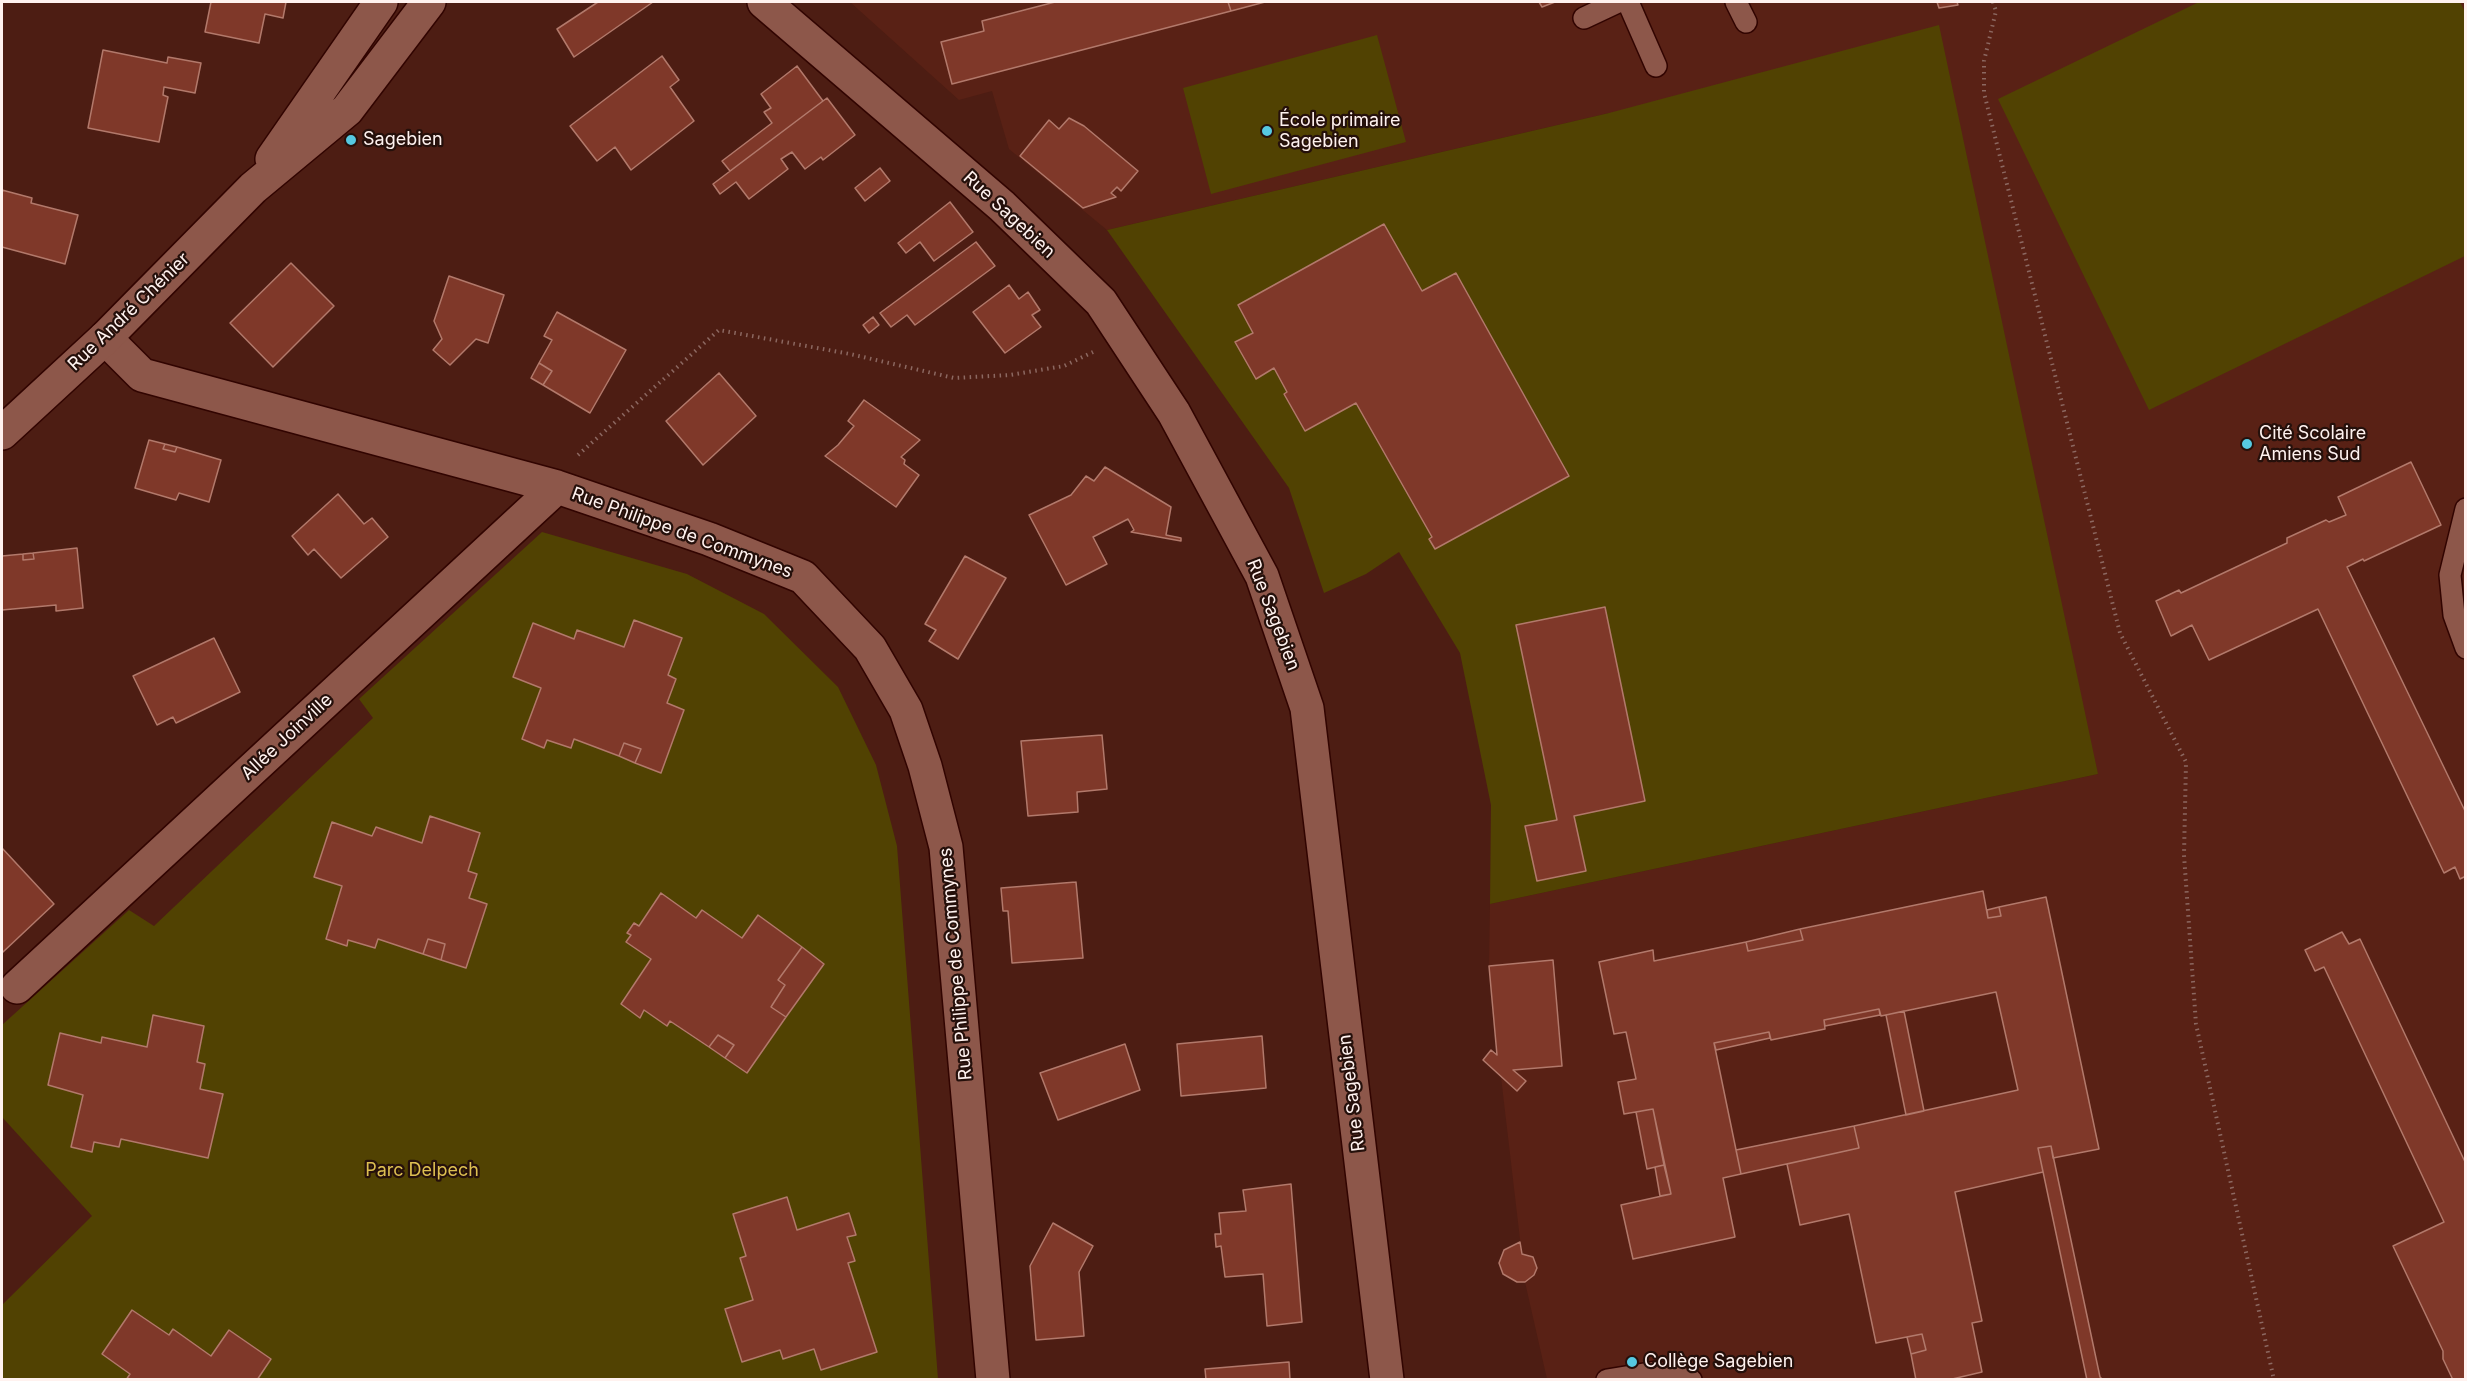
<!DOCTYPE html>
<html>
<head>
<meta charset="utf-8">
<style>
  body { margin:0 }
  #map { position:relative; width:2467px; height:1381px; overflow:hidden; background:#4d1d13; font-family:Inter,sans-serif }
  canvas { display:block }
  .frame { position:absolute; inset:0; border:3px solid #fff2ef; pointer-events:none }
</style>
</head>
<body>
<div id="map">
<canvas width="2467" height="1381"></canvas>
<div class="frame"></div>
</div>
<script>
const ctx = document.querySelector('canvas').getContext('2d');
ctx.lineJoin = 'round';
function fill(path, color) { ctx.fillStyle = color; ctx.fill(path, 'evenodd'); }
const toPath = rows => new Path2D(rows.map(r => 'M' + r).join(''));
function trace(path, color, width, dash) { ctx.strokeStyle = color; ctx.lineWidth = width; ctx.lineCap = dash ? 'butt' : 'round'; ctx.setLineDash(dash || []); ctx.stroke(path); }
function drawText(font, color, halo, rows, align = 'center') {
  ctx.font = font + ' Inter,sans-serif'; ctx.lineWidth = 4.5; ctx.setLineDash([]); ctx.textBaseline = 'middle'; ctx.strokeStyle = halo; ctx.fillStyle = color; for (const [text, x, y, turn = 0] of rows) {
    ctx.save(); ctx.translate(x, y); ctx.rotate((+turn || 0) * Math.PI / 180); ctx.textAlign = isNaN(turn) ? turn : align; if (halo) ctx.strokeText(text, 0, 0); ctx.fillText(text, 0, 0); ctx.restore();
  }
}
const built = toPath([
  [850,2,2465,2,2465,1379,1547,1379,1525,1282,1501,1077,1483,1060,1491,1050,1497,1054,1489,966,1490,904,2098,774,1609,113,1107,230,1009,149,992,91,959,100]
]);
const green = toPath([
  [2199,2,2460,2,2466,14,2465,256,2149,410,1998,99],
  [1939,25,2098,774,1490,904,1491,805,1460,653,1399,552,1366,574,1324,593,1289,488,1107,230,1609,113],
  [1377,35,1406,142,1211,194,1183,88],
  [542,532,687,574,764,614,838,687,876,765,897,846,938,1379,257,1379,271,1359,229,1330,211,1356,173,1330,169,1335,132,1310,102,1354,130,1374,126,1379,2,1379,2,1305,92,1216,2,1117,2,1025,129,910,154,926,373,718,359,699],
  [634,620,682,639,668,675,676,679,667,703,684,711,661,772,574,739,571,748,547,740,543,748,522,740,541,688,513,677,533,623,574,639,577,630,624,647],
  [431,816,480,833,468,871,476,874,469,898,487,904,465,968,378,939,326,939,342,886,314,877,332,822,372,836,422,843],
  [702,910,742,938,802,947,824,964,747,1073,670,1021,667,1026,644,1010,639,1017,621,1004,651,959,626,942,631,935,627,932,633,923,639,926,696,918],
  [153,1015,204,1027,197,1062,205,1064,200,1089,223,1095,208,1158,121,1139,119,1147,94,1142,92,1152,71,1147,83,1095,48,1085,60,1033,101,1043,103,1037,147,1047],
  [787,1197,797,1230,855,1235,847,1237,855,1261,848,1263,877,1352,821,1370,814,1349,783,1359,780,1350,742,1362,725,1310,753,1300,740,1259,746,1256]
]);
const building = toPath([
  [211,2,286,2,283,18,265,14,259,43,205,32,211,2],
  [598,2,653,2,574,57,557,29,598,2],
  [1055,2,1228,2,1231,11,952,84,941,42,984,31,982,21,1055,2],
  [1228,2,1265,2,1231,11,1228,2],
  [1539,2,1555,2,1542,7,1539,2],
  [1937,2,1957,2,1958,5,1939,8,1937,2],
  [103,50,167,63,168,57,201,63,195,93,164,87,163,95,168,97,159,142,88,128,103,50],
  [662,56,679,80,670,87,694,121,631,170,615,147,597,161,570,126,662,56],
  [797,66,823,101,730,171,722,161,772,123,764,112,771,108,761,94,797,66],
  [827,98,855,135,823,160,821,157,805,169,792,152,781,159,788,169,749,199,736,182,720,194,713,184,827,98],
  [1069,118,1084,126,1138,171,1121,191,1117,187,1111,193,1116,197,1083,208,1020,156,1049,120,1059,129,1069,118],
  [880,168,890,181,865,201,855,188,880,168],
  [2,190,32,198,31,203,78,215,65,264,2,247,2,190],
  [950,202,973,232,934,261,920,242,906,253,898,243,950,202],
  [1384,224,1422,291,1456,273,1569,476,1435,549,1429,539,1432,537,1356,403,1305,431,1284,394,1287,392,1274,368,1256,379,1235,342,1253,333,1238,305,1384,224],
  [976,242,995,266,915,325,907,315,891,327,880,313,976,242],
  [291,263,334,306,273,367,230,323,291,263],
  [449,276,504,295,488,343,476,339,450,365,433,350,442,339,434,321,449,276],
  [1009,285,1019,299,1028,292,1040,310,1032,315,1041,327,1005,353,973,312,1009,285],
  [557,312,626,350,590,413,543,385,552,371,539,363,552,340,544,336,557,312],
  [873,317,879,325,869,333,863,325,873,317],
  [539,363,552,371,543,385,531,378,539,363],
  [719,373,756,416,703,465,666,421,719,373],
  [864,400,920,440,901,457,905,460,904,464,919,475,896,507,825,456,838,445,854,426,848,421,864,400],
  [149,440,165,444,163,449,175,452,177,447,221,460,209,502,179,493,176,500,135,488,149,440],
  [165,444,177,447,175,452,163,449,165,444],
  [2411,462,2441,525,2364,561,2363,559,2347,567,2466,813,2466,876,2460,879,2455,867,2444,873,2318,609,2209,660,2192,625,2171,636,2156,601,2179,590,2181,593,2287,543,2287,538,2326,520,2329,522,2346,515,2338,497,2411,462],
  [1105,467,1171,507,1166,535,1181,538,1181,541,1131,532,1134,530,1128,519,1093,537,1107,564,1066,585,1029,515,1071,495,1086,476,1094,481,1105,467],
  [338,494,364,524,372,518,388,537,341,578,314,549,308,555,292,536,338,494],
  [77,548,83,608,56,611,56,605,2,610,2,556,23,554,23,560,34,559,33,553,77,548],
  [33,553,34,559,23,560,23,554,33,553],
  [965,556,1006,578,958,659,929,641,936,630,925,624,965,556],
  [1605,607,1645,801,1574,816,1586,871,1537,881,1525,826,1557,820,1516,625,1605,607],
  [634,620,682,638,668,675,676,679,667,703,684,710,661,773,635,763,641,749,624,743,619,756,574,739,571,748,547,740,544,748,522,739,541,688,513,677,533,623,574,639,577,630,624,647,634,620],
  [214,638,240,692,176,723,173,717,157,725,133,676,214,638],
  [1102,735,1107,789,1077,792,1078,812,1028,816,1021,741,1102,735],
  [624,743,641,749,635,763,619,756,624,743],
  [430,816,480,833,468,871,477,874,469,898,487,904,466,968,441,960,445,944,428,939,423,954,378,939,375,948,348,940,347,946,326,939,342,886,314,877,332,822,372,836,376,827,422,843,430,816],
  [2,848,54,904,3,952,2,950,2,848],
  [1076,882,1083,958,1012,963,1008,911,1003,911,1001,888,1076,882],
  [1983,891,1988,918,2001,916,1999,907,2046,897,2099,1149,2053,1158,2051,1146,2038,1148,2043,1172,1955,1192,1982,1321,1972,1323,1982,1372,1948,1380,1916,1380,1911,1354,1926,1350,1922,1334,1876,1343,1849,1214,1800,1225,1787,1164,1859,1148,1854,1126,2018,1090,1996,992,1881,1016,1879,1009,1824,1020,1825,1029,1771,1040,1769,1032,1714,1043,1741,1174,1723,1178,1735,1237,1633,1259,1621,1205,1671,1194,1653,1109,1624,1114,1618,1082,1636,1079,1626,1032,1614,1034,1599,962,1653,950,1654,961,1746,942,1748,951,1803,940,1800,929,1983,891],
  [661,893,696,918,702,910,742,938,758,915,802,947,778,980,785,985,771,1007,786,1017,747,1073,725,1058,734,1045,718,1035,709,1047,670,1021,667,1026,644,1010,640,1018,621,1004,651,959,626,942,631,935,627,933,634,923,639,926,661,893],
  [1999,907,2001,916,1988,918,1987,910,1999,907],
  [1800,929,1803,940,1748,951,1746,942,1800,929],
  [2342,932,2349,944,2360,939,2466,1164,2466,1380,2453,1380,2443,1359,2443,1351,2393,1246,2444,1222,2324,967,2315,971,2305,950,2342,932],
  [428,939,445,944,441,960,423,954,428,939],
  [802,947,824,964,786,1017,771,1007,785,985,778,980,802,947],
  [1553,960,1562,1066,1513,1070,1526,1081,1517,1091,1483,1060,1491,1050,1497,1055,1489,966,1553,960],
  [1879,1009,1880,1015,1825,1026,1824,1020,1879,1009],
  [1904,1011,1924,1111,1906,1115,1886,1015,1904,1011],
  [153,1015,204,1026,197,1062,205,1064,200,1089,223,1094,208,1158,121,1139,119,1147,94,1142,92,1152,71,1147,83,1095,48,1085,60,1033,101,1043,102,1037,147,1047,153,1015],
  [1769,1032,1770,1038,1716,1050,1714,1043,1769,1032],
  [718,1035,734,1045,725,1058,709,1047,718,1035],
  [1262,1036,1266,1088,1181,1096,1177,1044,1262,1036],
  [1125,1044,1140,1090,1058,1120,1040,1073,1125,1044],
  [1653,1109,1664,1165,1647,1169,1636,1112,1653,1109],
  [1854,1126,1859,1148,1741,1174,1736,1150,1854,1126],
  [2051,1146,2100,1377,2103,1380,2087,1380,2038,1148,2051,1146],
  [1664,1165,1671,1194,1660,1196,1655,1167,1664,1165],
  [1291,1184,1302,1322,1267,1326,1263,1274,1225,1277,1221,1246,1216,1247,1215,1234,1221,1234,1219,1213,1246,1211,1243,1190,1291,1184],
  [787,1197,797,1230,849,1213,856,1235,847,1237,855,1261,848,1263,877,1352,821,1370,814,1349,783,1359,780,1350,742,1362,725,1309,753,1300,740,1258,746,1256,733,1214,787,1197],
  [1053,1223,1093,1246,1079,1272,1084,1336,1036,1340,1030,1266,1053,1223],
  [1520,1242,1522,1254,1533,1257,1537,1268,1534,1275,1525,1282,1517,1282,1503,1274,1499,1263,1504,1250,1520,1242],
  [132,1310,169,1335,173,1329,211,1356,229,1330,271,1359,257,1380,126,1380,130,1374,102,1354,132,1310],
  [1922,1334,1926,1350,1911,1354,1907,1337,1922,1334],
  [1289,1362,1290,1380,1206,1380,1205,1369,1289,1362]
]);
const path = toPath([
  [1993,2,1996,11,1984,61,1984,93,2120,633,2186,762,2184,855,2196,1024,2274,1380],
  [578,455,719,330,850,354,954,378,1010,375,1064,366,1093,352]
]);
const service = toPath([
  [1628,2,1656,66],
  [1736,2,1746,22],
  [1584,18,1618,2],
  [2466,509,2450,575,2454,615,2466,648],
  [1607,1380,1656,1372,1691,1380]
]);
const minor = toPath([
  [764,2,1002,206,1101,302,1174,413,1262,576,1307,708,1387,1380],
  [105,338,142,375,557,487,709,539,803,577,870,648,906,710,925,766,946,847,993,1380],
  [17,987,557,487]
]);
const tertiary = toPath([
  [272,159,381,2],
  [2,433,105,338,253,188,347,110,429,2]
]);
const markers = [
  [1267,131,6,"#56c9e1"],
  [351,140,6,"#56c9e1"],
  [2247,444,6,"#56c9e1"],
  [1632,1362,6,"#56c9e1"]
];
const poiNames = [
  ["École primaire",1279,121],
  ["Sagebien",1279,142],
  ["Sagebien",363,140],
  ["Cité Scolaire",2259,434],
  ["Amiens Sud",2259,455],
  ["Collège Sagebien",1644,1362]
];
const streetNames = [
  ["Rue Sagebien",1009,215,43],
  ["Rue André Chénier",129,312,-44],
  ["Rue Philippe de Commynes",682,533,20],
  ["Rue Sagebien",1273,615,69],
  ["Allée Joinville",287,737,-43],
  ["Rue Philippe de Commynes",956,964,-95],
  ["Rue Sagebien",1352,1093,-97]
];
const parkNames = [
  ["Parc Delpech",422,1171]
];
fill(built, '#592115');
fill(green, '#514202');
fill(building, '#7f3829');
trace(building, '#b2796b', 1.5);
trace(service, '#310400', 24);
trace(minor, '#310400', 36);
trace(tertiary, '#310400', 36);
trace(path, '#8c6861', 4, [1.5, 4.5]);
trace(service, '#8d574a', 21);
trace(minor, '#8d574a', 33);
trace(tertiary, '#8d574a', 33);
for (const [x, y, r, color] of markers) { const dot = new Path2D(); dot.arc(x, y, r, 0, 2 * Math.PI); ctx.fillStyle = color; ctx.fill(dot); trace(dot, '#25100b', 2); }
drawText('18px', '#fff2ef', '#25100b', poiNames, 'left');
drawText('18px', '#fff2ef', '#25100b', streetNames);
drawText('18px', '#ddbf51', '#25100b', parkNames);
</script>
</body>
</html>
